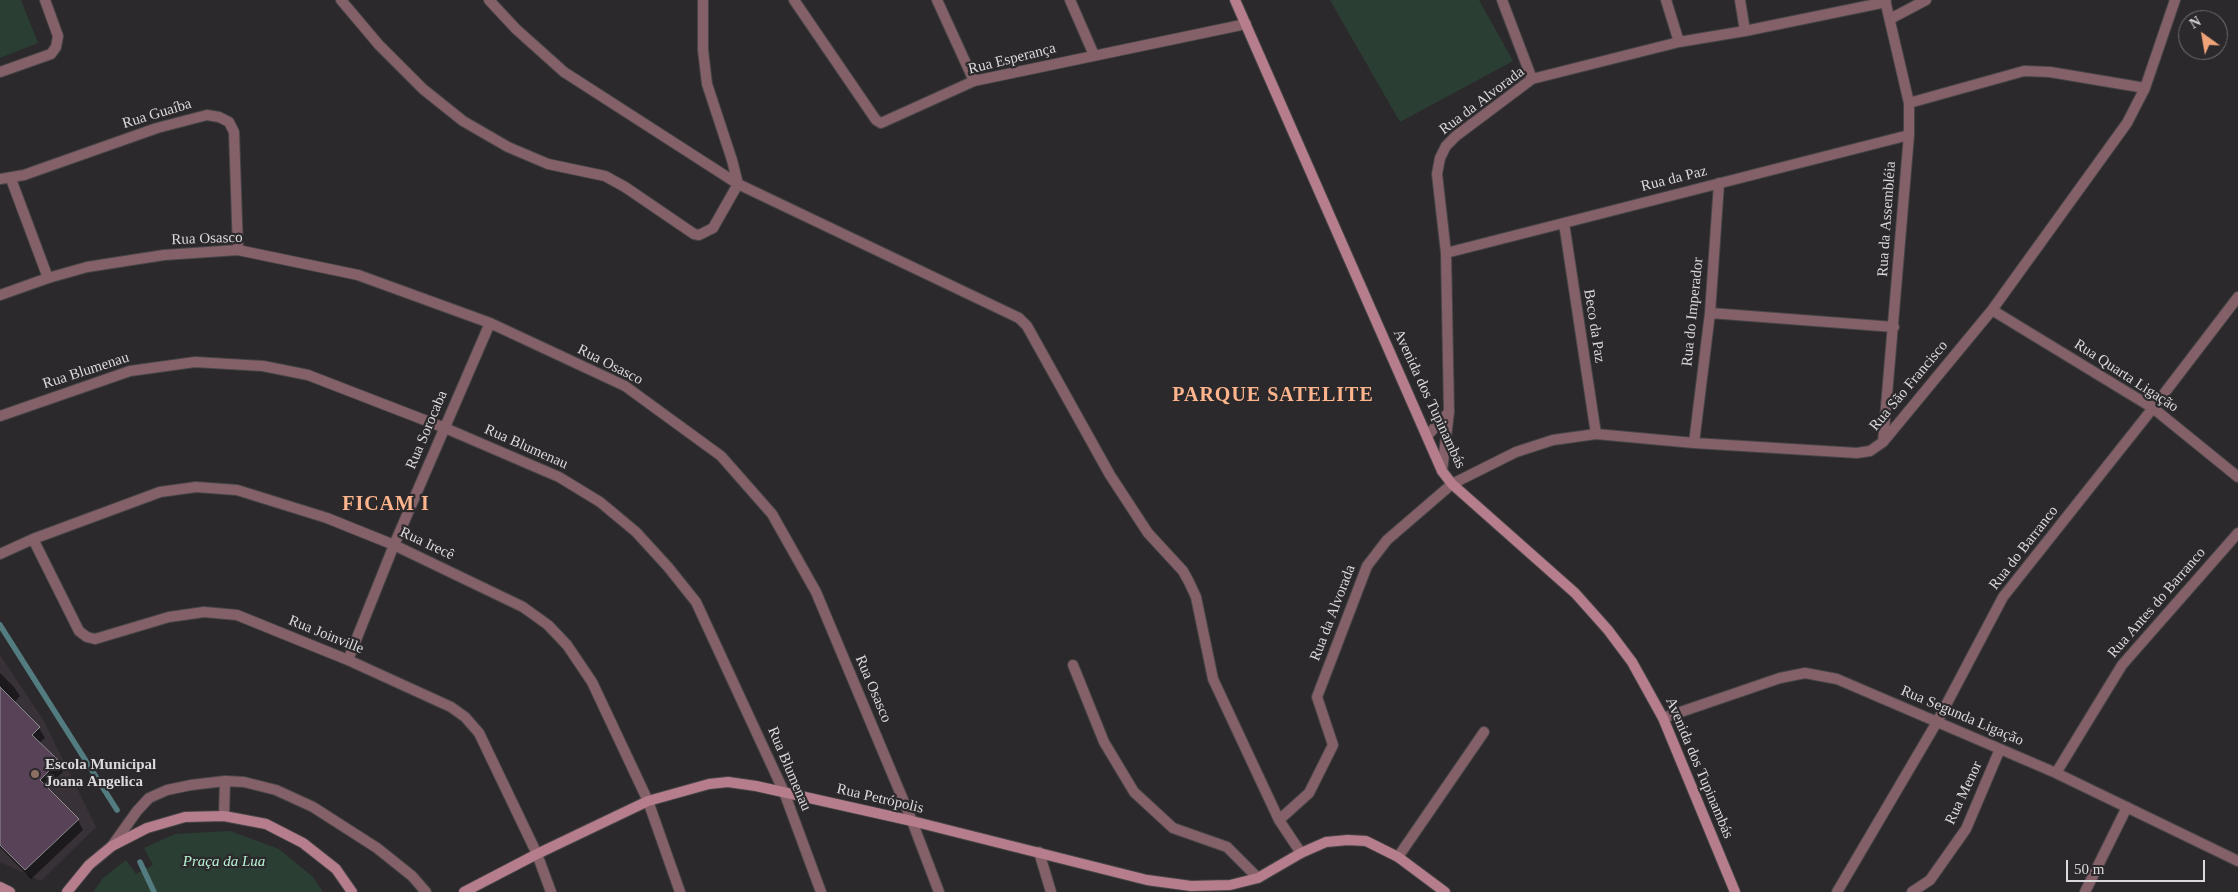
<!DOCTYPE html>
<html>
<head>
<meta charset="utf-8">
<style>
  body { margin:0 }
  #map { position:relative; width:2238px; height:892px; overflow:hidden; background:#2b292b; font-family:"Times New Roman",serif }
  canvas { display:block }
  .north { position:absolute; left:2178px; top:10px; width:50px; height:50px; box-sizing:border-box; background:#2b292b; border:1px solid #716f71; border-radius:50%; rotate:328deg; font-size:14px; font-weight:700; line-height:20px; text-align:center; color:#dbd9db }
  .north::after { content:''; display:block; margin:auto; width:18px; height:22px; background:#efa378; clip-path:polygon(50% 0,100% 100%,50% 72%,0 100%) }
  .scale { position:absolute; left:2066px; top:860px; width:139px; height:22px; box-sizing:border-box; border:2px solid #dbd9db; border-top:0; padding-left:6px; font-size:15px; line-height:18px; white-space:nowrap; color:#dbd9db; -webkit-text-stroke:4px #2b292b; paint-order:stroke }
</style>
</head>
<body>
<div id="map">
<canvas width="2238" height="892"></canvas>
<div class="north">N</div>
<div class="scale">50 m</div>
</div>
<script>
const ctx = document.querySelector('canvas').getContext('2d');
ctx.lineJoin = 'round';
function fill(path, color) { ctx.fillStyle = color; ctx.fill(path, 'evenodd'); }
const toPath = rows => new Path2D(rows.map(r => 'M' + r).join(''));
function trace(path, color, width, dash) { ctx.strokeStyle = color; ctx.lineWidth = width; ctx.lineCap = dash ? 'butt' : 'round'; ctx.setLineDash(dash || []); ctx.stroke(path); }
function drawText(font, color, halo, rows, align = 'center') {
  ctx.font = font + ' "Times New Roman",serif'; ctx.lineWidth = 4.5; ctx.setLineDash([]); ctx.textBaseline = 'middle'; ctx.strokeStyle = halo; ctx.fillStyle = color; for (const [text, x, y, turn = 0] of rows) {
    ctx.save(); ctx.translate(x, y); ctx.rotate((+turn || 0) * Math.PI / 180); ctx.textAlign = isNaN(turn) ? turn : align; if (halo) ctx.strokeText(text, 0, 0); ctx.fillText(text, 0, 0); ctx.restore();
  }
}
const built = toPath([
  [0,655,44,721,96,827,41,881,0,862]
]);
const green = toPath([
  [0,0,21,0,38,43,0,58],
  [1330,0,1479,0,1513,61,1400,122],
  [230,831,279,849,313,877,323,892,93,892,103,878,126,860,136,874,153,865,144,848,175,834]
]);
const shadow = toPath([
  [0,673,14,687,20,696,14,703,39,728,45,738,39,743,58,762,63,772,46,788,78,820,83,830,31,879,0,847]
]);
const stream = toPath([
  [0,625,117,810],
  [140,862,154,892]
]);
const building = toPath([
  [0,687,40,727,32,735,59,761,40,780,79,819,25,870,0,845,0,687]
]);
const lane = toPath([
  [11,179,48,278],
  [1073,665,1104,742,1134,792,1173,828,1227,847,1258,878],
  [1398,857,1484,732]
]);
const street = toPath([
  [341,0,379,45,423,89,463,121,508,147,548,164,605,176,625,187,694,234,699,235,713,228,738,184,732,160,707,84,703,50,703,0],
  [489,0,516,29,564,72,738,184,1019,318,1027,326,1110,475,1148,533,1183,571,1189,582,1196,597,1213,679,1279,820,1301,853],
  [794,0,876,120,881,123,974,81,1246,24],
  [937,0,974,81],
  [1070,0,1094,55],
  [1502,0,1532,79],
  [1666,0,1679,42],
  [1740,0,1745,31],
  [1890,19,1926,0],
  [0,72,51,54,56,47,58,36,45,0],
  [1909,103,2024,71,2050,72,2145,88],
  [0,179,24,175,157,128,207,115,219,117,229,122,234,132,238,250],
  [1564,223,1596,434],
  [1446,253,1909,135],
  [0,295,48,278,87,267,164,255,238,250,358,275,490,323,625,386,721,456,772,514,816,592,912,821,939,892],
  [1992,310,2153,408,2238,477],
  [1710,313,1894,327],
  [0,416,130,371,195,362,263,366,308,375,445,428,559,477,600,502,636,532,668,567,696,602,784,792,821,892],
  [1427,436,1449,412],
  [1883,442,1909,135,1909,103,1885,0],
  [1694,443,1710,313,1719,183],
  [1442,471,1449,412,1446,253,1437,174,1440,158,1446,146,1456,136,1532,79,1679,42,1745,31,1886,2],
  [33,539,79,631,87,637,95,639,169,617,204,612,237,615,348,660,451,707,465,717,479,733,537,854,551,892],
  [0,554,33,539,160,492,196,487,237,490,327,518,394,545,523,607,548,625,567,645,592,682,648,801,680,892],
  [348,660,394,545,490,323],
  [1663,718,1780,678,1805,673,1837,679,2056,773,2238,861],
  [2056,773,2122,665,2238,533],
  [224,816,225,781],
  [1279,820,1309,793,1333,745,1317,697,1367,566,1387,540,1452,484,1516,452,1553,440,1596,434,1694,443,1857,453,1870,451,1883,442,1992,310,2127,123,2145,88,2175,0],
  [112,846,137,811,149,798,167,790,191,785,225,781,244,782,276,790,313,807,377,848,412,876,426,892],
  [1039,852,1051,892],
  [1837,892,1937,722,2003,597,2153,408,2238,297],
  [1912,892,1930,880,1966,829,2000,749],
  [2085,892,2127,807]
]);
const secondary = toPath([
  [1235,0,1442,471,1452,484,1575,593,1608,630,1632,662,1663,718,1735,892],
  [0,887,10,892],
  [67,892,89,865,112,846,147,828,185,817,224,816,266,824,303,843,336,869,352,892],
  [464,892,537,854,648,801,709,784,728,782,756,786,912,821,1147,880,1191,886,1230,885,1258,878,1301,853,1326,842,1348,840,1366,841,1398,857,1445,892]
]);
const markers = [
  [35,774,5,"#8d6e63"]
];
const streetNames = [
  ["Rua Esperança",1012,59,-14],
  ["Rua da Alvorada",1482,101,-37],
  ["Rua Guaíba",157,114,-17],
  ["Rua da Paz",1674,179,-14],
  ["Rua da Assembléia",1887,219,-86],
  ["Rua Osasco",207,239,-2],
  ["Rua do Imperador",1693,312,-84],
  ["Beco da Paz",1594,326,81],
  ["Rua Osasco",610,365,27],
  ["Rua Blumenau",86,371,-18],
  ["Rua Quarta Ligação",2126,376,33],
  ["Rua São Francisco",1909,386,-50],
  ["Avenida dos Tupinambás",1429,399,65],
  ["Rua Sorocaba",427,430,-67],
  ["Rua Blumenau",526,447,24],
  ["Rua Irecê",427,544,25],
  ["Rua do Barranco",2024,548,-52],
  ["Rua Antes do Barranco",2157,603,-49],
  ["Rua da Alvorada",1333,613,-69],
  ["Rua Joinville",326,635,22],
  ["Rua Osasco",873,689,67],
  ["Rua Segunda Ligação",1962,716,23],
  ["Avenida dos Tupinambás",1699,768,67],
  ["Rua Blumenau",789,769,67],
  ["Rua Menor",1964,793,-65],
  ["Rua Petrópolis",880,799,13]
];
const poiNames = [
  ["Escola Municipal",45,765],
  ["Joana Angelica",45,782]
];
const parkNames = [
  ["Praça da Lua",224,862]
];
const districtNames = [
  ["PARQUE SATELITE",1273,396],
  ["FICAM I",386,505]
];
fill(built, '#383138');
fill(green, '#2b3e34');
fill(shadow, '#0007');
trace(stream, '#537c80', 5.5);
fill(building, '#574258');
trace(building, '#8e8b8e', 1);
trace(lane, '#474547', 12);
trace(street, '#474547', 12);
trace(secondary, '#474547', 12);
trace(lane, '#846068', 10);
trace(street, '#846068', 10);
trace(secondary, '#b67e8c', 10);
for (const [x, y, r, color] of markers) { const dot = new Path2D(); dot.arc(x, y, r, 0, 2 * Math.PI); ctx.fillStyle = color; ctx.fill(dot); trace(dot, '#2b292b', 2); }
drawText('15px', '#dbd9db', '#2b292b', streetNames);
drawText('bold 15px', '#dbd9db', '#2b292b', poiNames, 'left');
drawText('italic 15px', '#b7f4d4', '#2b292b', parkNames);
ctx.letterSpacing = '1px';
drawText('bold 20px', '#feb58d', '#2b292b', districtNames);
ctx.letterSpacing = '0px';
</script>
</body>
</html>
